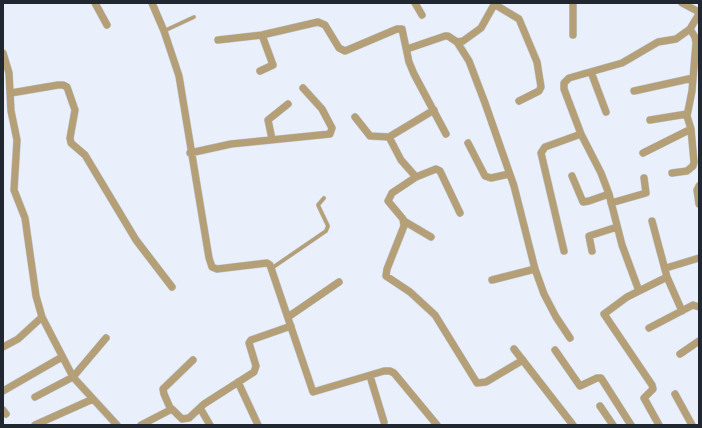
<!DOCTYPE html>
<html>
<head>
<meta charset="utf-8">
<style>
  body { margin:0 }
  #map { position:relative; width:702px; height:428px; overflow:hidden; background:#e9f0fb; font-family:"Fira Sans Condensed",sans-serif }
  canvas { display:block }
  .frame { position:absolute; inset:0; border:4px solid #202731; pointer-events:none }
</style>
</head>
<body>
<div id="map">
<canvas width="702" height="428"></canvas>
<div class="frame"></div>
</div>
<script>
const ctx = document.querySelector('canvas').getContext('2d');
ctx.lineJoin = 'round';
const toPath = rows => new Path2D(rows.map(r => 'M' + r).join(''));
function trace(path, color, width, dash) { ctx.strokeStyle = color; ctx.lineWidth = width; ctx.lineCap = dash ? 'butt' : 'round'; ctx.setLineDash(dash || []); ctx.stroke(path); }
const lane = toPath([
  [164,31,194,17],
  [272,268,326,231,328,226,318,205,324,198]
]);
const street = toPath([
  [95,3,107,25],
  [152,3,164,31,179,76,209,258,212,267,217,269,267,263,270,265,313,392,384,371,390,371,394,373,437,425],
  [415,3,422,15],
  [682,3,699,12],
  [494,4,519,19,537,62,541,87,539,91,519,101],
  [573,35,573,3],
  [218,40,262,35,318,22,325,25,339,48,345,51,397,29,402,29,409,62,414,74,446,134],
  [457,42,469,61,485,103,514,186,535,269,544,294,556,317,570,338],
  [407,49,445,36,448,36,457,42,463,41,481,28,495,3],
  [3,53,9,73,11,111,17,140,14,190,25,218,36,296,42,317,73,377,117,425],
  [260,71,273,65,262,35],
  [591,72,606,112],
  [634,91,693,78],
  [11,93,58,85,63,85,67,87,75,110,70,138,71,143,85,155,136,240,172,287],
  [355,117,370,136,389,137,434,110],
  [650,120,687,114],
  [389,137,401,160,416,177],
  [272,139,268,120,288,104],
  [468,143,485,176,491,178,509,174],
  [190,153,231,144,330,134,332,128,322,109,303,88],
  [643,153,691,129],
  [672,173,687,171,693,166,694,162,691,129,687,116,692,91,696,43,695,37,690,29],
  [572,176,583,202,589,201,609,194],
  [699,186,697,190,699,204],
  [611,203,646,193,644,178],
  [460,213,440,171,436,169,416,177,392,193,388,201,403,219,404,226,387,269,386,276,410,292,435,315,477,383,486,382,523,360],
  [404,221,431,237],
  [652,221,667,277,682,311],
  [564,251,541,153,545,147,581,134],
  [592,251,589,236,617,227],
  [666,268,699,258],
  [492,280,535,269],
  [639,291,622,245,609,194,601,173,581,134,564,89,564,83,569,78,622,63,658,42,676,39,690,29,699,14],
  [288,317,339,282],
  [649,328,693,305,699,307],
  [3,347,18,339,42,317],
  [514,349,573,425],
  [555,350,580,386,597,378,601,378,631,425],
  [680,354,699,341],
  [370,376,384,422],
  [238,382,258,425],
  [3,391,62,357],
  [675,394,692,425],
  [35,397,73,377,106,338],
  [600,406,613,425],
  [200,408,210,425],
  [3,410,6,414],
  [171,410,164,394,163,389,193,360],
  [35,425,93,399],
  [141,425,172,409,182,419,189,418,204,404,254,372,256,366,249,343,251,340,291,326],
  [659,425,644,398,653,389,652,385,604,314,627,297,667,277]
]);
trace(lane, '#c5ccd7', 4.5);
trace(street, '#c5ccd7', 8);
trace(lane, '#b49f77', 3.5);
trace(street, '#b49f77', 7);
</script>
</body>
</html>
